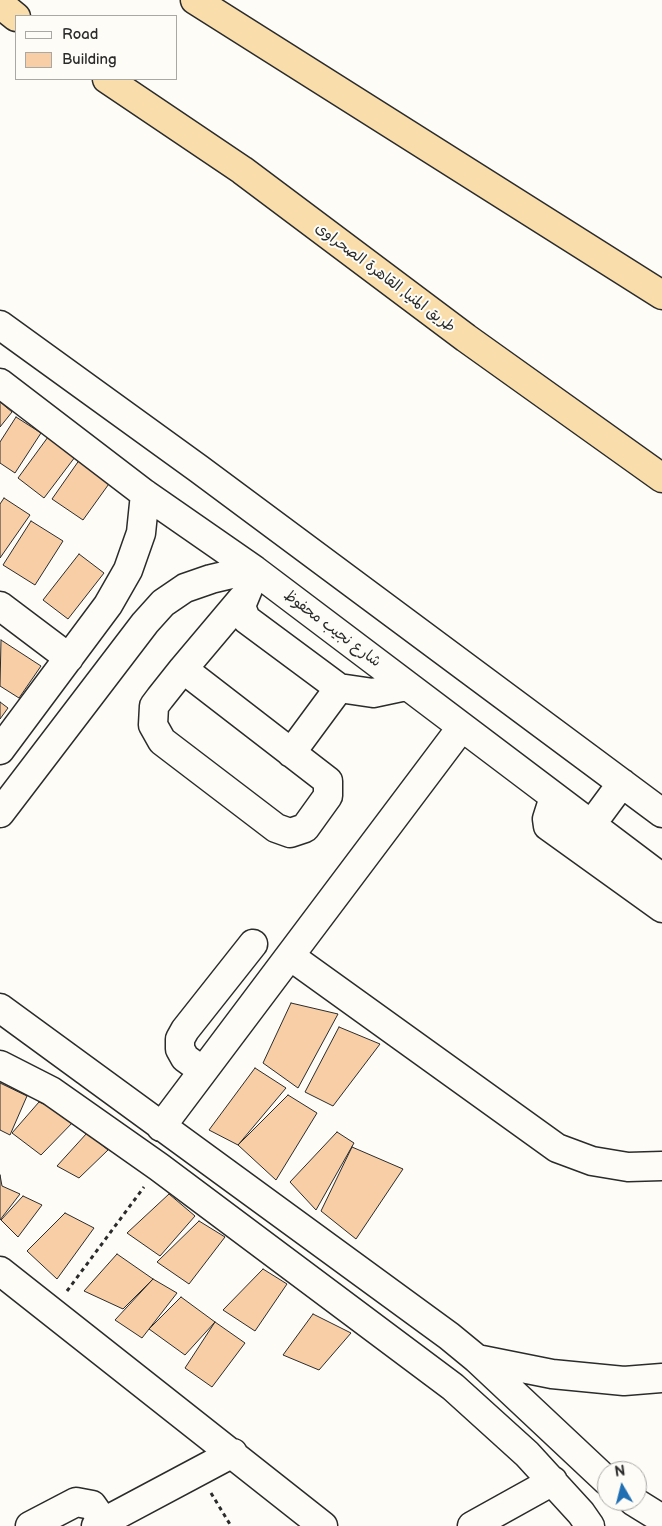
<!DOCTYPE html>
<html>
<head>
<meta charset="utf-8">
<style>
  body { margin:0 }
  #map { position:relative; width:662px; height:1526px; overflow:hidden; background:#fdfcf7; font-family:"Balsamiq Sans",sans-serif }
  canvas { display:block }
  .legend { position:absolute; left:15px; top:15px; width:162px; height:65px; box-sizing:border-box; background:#fdfcf7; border:1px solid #a9a8a5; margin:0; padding:6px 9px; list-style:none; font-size:15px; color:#2b2b2b }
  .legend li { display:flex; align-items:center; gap:10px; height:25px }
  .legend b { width:25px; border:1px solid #a9a8a5 }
  .north { position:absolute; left:597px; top:1461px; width:50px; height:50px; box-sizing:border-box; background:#fdfcf7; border:1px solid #a9a8a5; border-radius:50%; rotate:352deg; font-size:14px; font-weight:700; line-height:20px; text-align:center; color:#2b2b2b }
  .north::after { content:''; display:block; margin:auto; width:18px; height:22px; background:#1f6fb2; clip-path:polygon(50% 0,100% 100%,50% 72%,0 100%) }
</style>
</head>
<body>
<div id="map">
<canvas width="662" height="1526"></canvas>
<ul class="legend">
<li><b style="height:6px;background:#fdfcf7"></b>Road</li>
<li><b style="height:14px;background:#f7cea6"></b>Building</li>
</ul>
<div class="north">N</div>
</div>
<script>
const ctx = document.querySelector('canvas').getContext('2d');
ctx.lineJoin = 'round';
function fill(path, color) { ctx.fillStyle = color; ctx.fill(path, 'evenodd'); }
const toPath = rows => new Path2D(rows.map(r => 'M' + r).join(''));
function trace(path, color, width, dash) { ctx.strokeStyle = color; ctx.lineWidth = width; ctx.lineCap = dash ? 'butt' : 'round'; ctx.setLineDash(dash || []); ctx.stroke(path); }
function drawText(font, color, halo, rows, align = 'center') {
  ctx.font = font + ' "Balsamiq Sans","Playpen Sans Arabic",sans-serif'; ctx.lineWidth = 4; ctx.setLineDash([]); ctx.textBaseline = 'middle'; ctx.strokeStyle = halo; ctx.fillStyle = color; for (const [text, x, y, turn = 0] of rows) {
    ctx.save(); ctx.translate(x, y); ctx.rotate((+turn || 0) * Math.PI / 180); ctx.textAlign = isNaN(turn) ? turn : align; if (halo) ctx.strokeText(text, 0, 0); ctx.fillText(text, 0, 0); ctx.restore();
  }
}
const building = toPath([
  [0,402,12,412,0,427,0,402],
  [16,417,41,433,15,473,0,463,0,442,16,417],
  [48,437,75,457,44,498,18,478,48,437],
  [80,459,111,481,83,520,52,499,80,459],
  [4,498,30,515,0,558,0,504,4,498],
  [31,521,63,541,35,585,3,565,31,521],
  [79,554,104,573,68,619,43,600,79,554],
  [1,640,41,666,19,698,0,686,1,640],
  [0,702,8,708,0,719,0,702],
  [291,1003,338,1014,298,1088,263,1063,291,1003],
  [339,1027,380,1044,333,1106,305,1092,339,1027],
  [255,1068,286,1088,238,1145,209,1130,255,1068],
  [0,1083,27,1096,10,1135,0,1130,0,1083],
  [288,1095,317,1113,276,1180,238,1145,288,1095],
  [39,1102,76,1119,41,1155,12,1133,39,1102],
  [337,1132,354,1143,316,1210,290,1182,337,1132],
  [87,1133,108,1150,79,1178,57,1166,87,1133],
  [352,1147,403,1169,356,1239,321,1211,352,1147],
  [0,1175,2,1186,20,1194,0,1220,0,1175],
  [169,1194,195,1216,160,1256,127,1233,169,1194],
  [23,1196,42,1205,18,1237,1,1220,23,1196],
  [65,1213,94,1228,57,1279,27,1251,65,1213],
  [199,1221,225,1237,189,1284,157,1262,199,1221],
  [117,1254,153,1279,123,1309,84,1291,117,1254],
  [263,1269,287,1284,255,1331,223,1310,263,1269],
  [153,1279,177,1293,142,1338,115,1320,153,1279],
  [181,1297,215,1322,185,1355,149,1329,181,1297],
  [313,1314,351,1333,319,1370,283,1355,313,1314],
  [215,1322,245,1343,212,1387,185,1368,215,1322]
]);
const path = toPath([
  [67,1291,144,1187],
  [211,1493,231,1526]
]);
const minor = toPath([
  [0,325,199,469,662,813],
  [0,383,145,494,253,569,662,878],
  [248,589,241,606,246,619,339,688,373,693,406,686],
  [0,606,69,658],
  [183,669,328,781,328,796,305,828,290,833,276,828,162,741,153,725,154,706,160,698,183,669,242,599],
  [0,750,108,605,128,570,141,533,145,494],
  [291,753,339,688],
  [554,797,547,819,548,826,662,908],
  [0,813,145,623,163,603,185,588,211,579,253,569],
  [591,825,622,783],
  [290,956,557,1148,592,1161,628,1167,662,1166],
  [0,1008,449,1336,477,1359,607,1481],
  [0,1065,51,1091,159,1167,453,1387,527,1454,581,1513,590,1526],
  [203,1071,185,1058,180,1049,180,1039,185,1030,253,944],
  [161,1127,461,728],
  [0,1271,323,1526],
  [477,1359,552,1374,624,1381,662,1378],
  [633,1501,662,1519],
  [30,1526,76,1502,92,1505,104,1522],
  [96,1526,233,1453],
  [472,1526,553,1481]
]);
const highway = toPath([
  [195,0,662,295],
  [0,4,16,17],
  [107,79,242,170,466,338,662,478]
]);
const streetNames = [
  ["طريق المنيا, القاهرة الصحراوى",385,278,37],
  ["شارع نجيب محفوظ",332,629,37]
];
fill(building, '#f7cea6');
trace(building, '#2b2b2b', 1);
trace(minor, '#2b2b2b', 31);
trace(highway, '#2b2b2b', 31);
trace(path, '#2b2b2b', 3, [4, 4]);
trace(minor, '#fdfcf7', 28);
trace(highway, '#f9deab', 28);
drawText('15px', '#2b2b2b', '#fdfcf7', streetNames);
</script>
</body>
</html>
